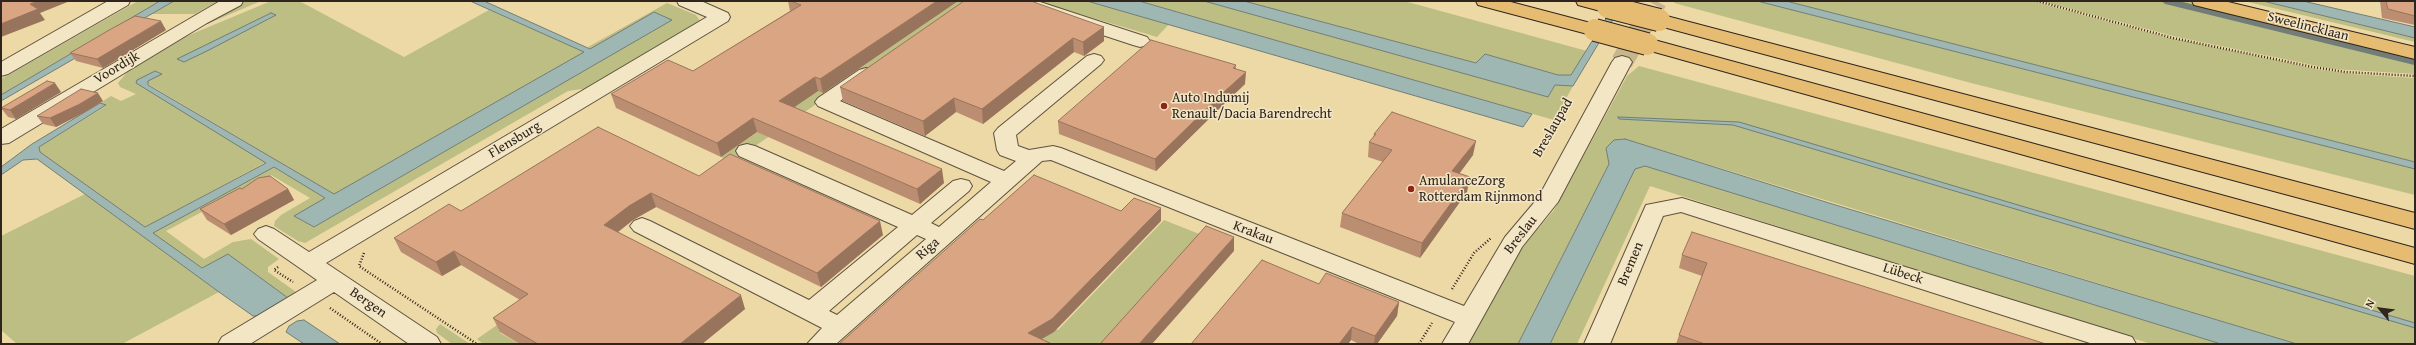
<!DOCTYPE html>
<html>
<head>
<meta charset="utf-8">
<style>
  body { margin:0 }
  #map { position:relative; width:2416px; height:345px; overflow:hidden; background:#edd9a6; font-family:"Gentium Book Plus",serif }
  canvas { display:block }
  .frame { position:absolute; inset:0; border:2px solid #30251e; pointer-events:none }
  .north { position:absolute; left:2360px; top:289px; width:40px; height:40px; -webkit-text-stroke:3px #f3e6c5; paint-order:stroke; rotate:298deg; font-size:11px; font-weight:700; line-height:16px; text-align:center; color:#30251e }
  .north::after { content:''; display:block; margin:auto; width:14px; height:18px; background:#30251e; clip-path:polygon(50% 0,100% 100%,50% 72%,0 100%) }
</style>
</head>
<body>
<div id="map">
<canvas width="2416" height="345"></canvas>
<div class="frame"></div>
<div class="north">N</div>
</div>
<script>
const ctx = document.querySelector('canvas').getContext('2d');
ctx.lineJoin = 'round';
function fill(path, color) { ctx.fillStyle = color; ctx.fill(path, 'evenodd'); }
const toPath = rows => new Path2D(rows.map(r => 'M' + r).join(''));
function trace(path, color, width, dash) { ctx.strokeStyle = color; ctx.lineWidth = width; ctx.lineCap = dash ? 'butt' : 'round'; ctx.setLineDash(dash || []); ctx.stroke(path); }
function drawText(font, color, halo, rows, align = 'center') {
  ctx.font = font + ' "Gentium Book Plus",serif'; ctx.lineWidth = 3; ctx.setLineDash([]); ctx.textBaseline = 'middle'; ctx.strokeStyle = halo; ctx.fillStyle = color; for (const [text, x, y, turn = 0] of rows) {
    ctx.save(); ctx.translate(x, y); ctx.rotate((+turn || 0) * Math.PI / 180); ctx.textAlign = isNaN(turn) ? turn : align; if (halo) ctx.strokeText(text, 0, 0); ctx.fillText(text, 0, 0); ctx.restore();
  }
}
const green = toPath([
  [138,1,160,1,1,95,1,79],
  [174,1,218,1,195,14,151,14],
  [241,1,261,1,193,30],
  [271,1,297,1,303,3,404,57,489,10,585,52,334,194,148,84,148,81,161,73,155,71,136,83,266,162,145,227,40,152,39,147,106,106,100,103,111,96,121,101,136,94,120,87,118,83,135,63,141,63,163,46],
  [271,13,275,15,184,62,234,32],
  [950,1,966,1,732,162,721,157],
  [1036,1,1087,1,1169,24,1157,37],
  [1139,1,1204,1,1548,97,1555,85,1573,86,1554,120],
  [1244,1,1404,1,1587,51,1571,75,1558,75,1485,54,1477,63],
  [1675,1,1757,1,2415,169,2415,195,1971,83,1674,3],
  [1786,1,2032,1,2161,36,2322,70,2353,74,2415,78,2415,162],
  [2041,1,2185,1,2415,57,2415,74,2332,69,2177,37],
  [2244,1,2263,1,2415,38,2415,42],
  [667,3,696,15,700,21,697,25,585,91,581,89,568,91,305,243,298,241,274,226,275,221,281,215,310,198,271,175,166,231,204,259,233,242,251,239,279,259,268,267,268,272,303,297,288,298,228,254,202,268,152,233,274,167,325,198,296,217,314,227,671,20,590,49,588,47],
  [1639,66,2415,276,2415,344,2297,344,1625,139,1614,140,1606,148,1609,164,1518,344,1468,344,1520,249,1554,210,1627,76],
  [1645,166,2221,344,2151,344,1650,186,1577,344,1550,344,1635,168],
  [85,194,193,273,219,292,122,344,17,344,1,330,1,236],
  [1164,220,1227,245,1134,344,1048,344,1016,329,1028,317,1058,330],
  [553,286,500,333,520,344,483,344,477,339],
  [440,324,470,344,452,344,437,333,436,329]
]);
const water = toPath([
  [160,1,174,1,1,101,1,95,160,1],
  [470,1,484,1,590,49,654,12,672,20,314,227,294,216,325,198,274,167,153,233,202,268,228,254,288,298,258,316,253,316,219,292,37,159,23,160,1,175,1,167,32,144,100,103,106,105,39,147,40,152,145,227,266,163,136,83,137,80,155,71,162,74,148,81,148,85,334,194,584,52,470,1],
  [1087,1,1139,1,1532,114,1523,127,1087,1],
  [1204,1,1244,1,1476,63,1485,54,1558,75,1571,75,1617,1,1624,1,1573,86,1555,85,1548,97,1204,1],
  [1757,1,1786,1,2415,162,2415,169,1757,1],
  [2263,1,2303,1,2415,27,2415,38,2263,1],
  [271,13,276,15,209,50,184,62,177,59,271,13],
  [1618,117,1739,122,2415,323,2415,328,1733,125,1619,119,1618,117],
  [1625,139,1829,203,2297,344,2221,344,1645,166,1635,169,1550,344,1518,344,1609,164,1606,148,1614,140,1625,139],
  [304,320,340,344,304,344,286,332,289,326,297,321,304,320]
]);
const stream = toPath([
  [2166,1,2415,62]
]);
const minorTunnel = toPath([
  [1622,62,1656,1]
]);
const path = toPath([
  [2037,1,2173,38,2313,67,2345,72,2415,76],
  [364,253,359,266,477,344],
  [278,267,274,270,293,282],
  [1452,289,1474,253,1491,238],
  [330,308,382,344],
  [1419,344,1432,323]
]);
const minor = toPath([
  [108,1,130,1,128,5,8,74,1,76,1,62,108,1],
  [220,1,243,1,241,5,207,23,9,143,1,144,1,129,220,1],
  [677,1,701,1,728,13,730,17,728,21,326,263,437,337,441,344,409,344,334,292,250,344,218,344,222,337,317,280,258,239,254,234,258,229,266,226,274,229,309,252,707,17,679,5,677,1],
  [1009,1,1037,1,1147,37,1150,41,1147,45,1140,47,1133,45,1011,5,1009,1],
  [1094,54,1101,56,1104,60,1101,64,1016,135,1018,146,1029,150,1053,146,1061,148,1464,306,1505,237,1538,198,1612,62,1615,58,1622,56,1629,58,1632,62,1558,202,1522,247,1468,344,1442,344,1455,322,1051,160,1042,161,836,344,807,344,822,328,634,231,630,226,634,221,642,218,650,221,809,300,898,227,739,156,736,151,739,146,747,144,755,146,912,215,953,181,961,179,969,181,972,186,969,191,931,223,939,227,991,182,818,106,815,102,818,98,859,70,866,68,873,70,876,74,873,78,840,101,1004,171,1016,161,1000,155,997,150,994,133,998,128,1087,56,1094,54],
  [917,235,926,239,837,315,829,311,917,235],
  [1682,198,2132,337,2136,344,2093,344,1681,212,1663,216,1610,344,1584,344,1646,205,1682,198]
]);
const major = toPath([
  [2192,1,2224,1,2415,47,2415,59,2194,5,2192,1]
]);
const highway = toPath([
  [1476,1,1507,1,1602,26,1605,30,1602,34,1595,36,1478,5,1476,1],
  [1576,1,1607,1,1615,3,1617,7,1615,11,1608,13,1578,5,1576,1],
  [1659,14,2415,213,2415,229,1652,24,1650,20,1652,16,1659,14],
  [1647,38,2415,248,2415,264,1640,48,1637,44,1640,40,1647,38]
]);
const highwayBridge = toPath([
  [1608,7,1659,20],
  [1595,30,1647,44]
]);
const wall = toPath([
  [788,1,958,1,823,93,818,91,794,107,944,183,920,204,757,132,721,157,616,108,611,94,693,71,790,11],
  [2380,1,2415,1,2415,25,2382,18],
  [1104,27,1104,41,1084,56,1074,52,983,124,956,112,925,136,843,101,840,87],
  [166,30,103,68,76,61,70,53],
  [1236,65,1236,69,1245,84,1224,104,1156,171,1059,134,1058,121],
  [61,92,16,119,8,117,1,108],
  [103,101,85,112,56,127,43,124,37,116],
  [1374,134,1473,155,1459,174,1467,192,1420,258,1340,227,1342,213,1383,162,1368,157,1369,142,1373,138],
  [699,176,883,235,821,287,656,207,633,220,618,232,745,309,702,344,520,344,500,332,493,318,520,300,461,265,442,276,401,252,394,238,461,211],
  [242,189,288,189,294,200,231,235,207,220,200,209],
  [1682,255,2046,344,1676,344,1679,335,1702,276,1679,268],
  [1319,284,1399,302,1397,316,1377,344,1359,344,1351,340,1348,344,1191,344]
]);
const shadedWall = toPath([
  [38,1,70,1,40,13,45,20,1,37,1,24,30,4],
  [937,1,958,1,823,93,820,79],
  [161,21,166,30,103,68,97,59],
  [1104,27,1104,41,1084,56,1083,42],
  [1073,38,1074,52,983,124,982,109],
  [1246,72,1245,84,1224,104,1156,171,1155,159,1224,92],
  [815,77,818,91,783,115,779,101],
  [55,83,61,92,16,119,10,110],
  [98,93,103,101,85,112,56,127,50,118],
  [954,98,956,112,925,136,923,121],
  [753,118,757,132,721,157,717,143],
  [1476,141,1473,155,1450,186,1452,171],
  [942,169,944,183,920,204,917,189],
  [1470,177,1467,192,1420,258,1422,243],
  [288,189,294,200,231,235,224,224],
  [651,193,656,207,633,220,609,239,604,225,629,206],
  [1161,208,1161,221,1054,332,1033,344,1028,333],
  [880,221,883,235,821,287,817,273],
  [1234,237,1234,251,1152,344,1139,344],
  [454,251,461,265,442,276,436,262],
  [741,295,745,309,702,344,680,344],
  [1399,302,1397,316,1377,344,1374,344,1375,336],
  [1352,327,1351,340,1348,344,1339,344]
]);
const building = toPath([
  [1,1,38,1,30,4,38,9,1,24,1,1],
  [791,1,937,1,820,79,815,77,779,101,942,169,917,189,753,118,717,143,611,94,668,60,693,71,801,5,791,1],
  [964,1,1031,1,1104,27,1083,42,1073,38,982,109,954,98,923,121,840,87,964,1],
  [2386,1,2415,1,2415,16,2388,9,2386,1],
  [135,16,161,21,97,59,70,53,111,29,135,16],
  [1151,40,1236,65,1233,68,1246,72,1224,92,1155,159,1058,121,1151,40],
  [47,81,55,83,10,110,1,108,47,81],
  [81,89,98,93,80,104,50,118,37,116,81,89],
  [1392,112,1476,141,1452,171,1470,177,1422,243,1342,213,1392,150,1369,142,1376,134,1374,134,1392,112],
  [598,127,699,176,730,154,880,221,817,273,651,193,629,206,604,225,741,295,680,344,538,344,493,318,528,294,454,251,436,262,394,238,449,204,461,211,598,127],
  [1034,175,1121,211,1134,198,1161,208,1052,319,1028,333,1052,344,839,344,980,219,983,220,1034,175],
  [270,176,288,189,224,224,200,209,240,188,242,189,258,178,270,176],
  [1206,226,1234,237,1139,344,1100,344,1206,226],
  [1692,232,2046,344,1705,344,1679,335,1707,263,1682,255,1692,232],
  [1262,260,1319,284,1326,273,1399,302,1375,336,1352,327,1339,344,1191,344,1262,260]
]);
const markers = [
  [1164,106,4,"#8f2418"],
  [1411,189,4,"#8f2418"]
];
const streetNames = [
  ["Sweelincklaan",2308,27,14],
  ["Voordijk",117,68,-31],
  ["Breslaupad",1553,128,-60],
  ["Flensburg",515,140,-31],
  ["Krakau",1253,233,21],
  ["Breslau",1521,235,-52],
  ["Riga",928,249,-41],
  ["Bremen",1631,264,-67],
  ["Lübeck",1903,274,18],
  ["Bergen",368,303,35]
];
const poiNames = [
  ["Auto Indumij",1172,98],
  ["Renault/Dacia Barendrecht",1172,114],
  ["AmulanceZorg",1419,181],
  ["Rotterdam Rijnmond",1419,197]
];
fill(green, '#bcbe84');
fill(water, '#9eb7b3');
trace(water, '#727d77', 1);
trace(stream, '#727d77', 6);
trace(minorTunnel, '#c7b58b', 22, [22, 11]);
trace(minor, '#5f5240', 2);
trace(major, '#30251e', 2);
trace(highway, '#30251e', 2);
trace(path, '#30251e', 2.5, [1, 2]);
fill(minor, '#f3e6c5');
fill(major, '#e6bc73');
fill(highway, '#e6bc73');
trace(highwayBridge, '#30251e', 24, []);
trace(highwayBridge, '#e6bc73', 22);
fill(wall, '#bb8e71');
fill(shadedWall, '#99745c');
fill(building, '#daa583');
trace(building, '#99745c', 1);
for (const [x, y, r, color] of markers) { const dot = new Path2D(); dot.arc(x, y, r, 0, 2 * Math.PI); ctx.fillStyle = color; ctx.fill(dot); trace(dot, '#f3e6c5', 1.5); }
drawText('14px', '#30251e', '#f3e6c5', streetNames);
drawText('14px', '#30251e', '#f3e6c5', poiNames, 'left');
</script>
</body>
</html>
